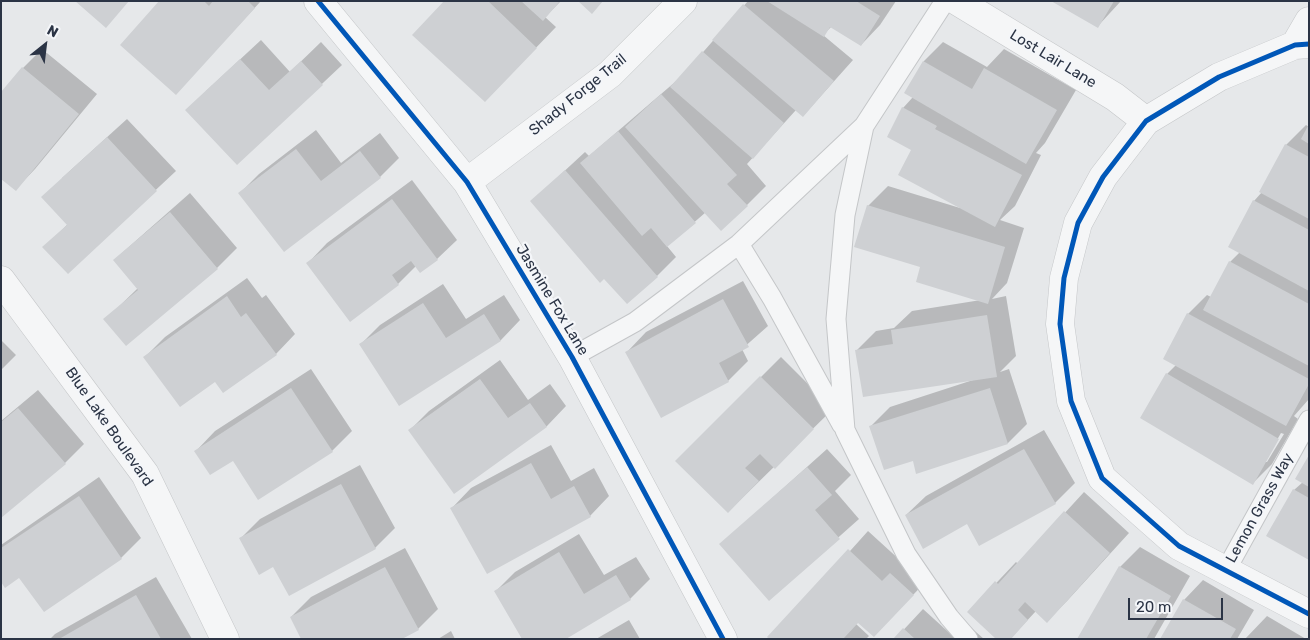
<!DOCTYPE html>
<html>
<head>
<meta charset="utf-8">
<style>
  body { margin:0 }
  #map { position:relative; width:1310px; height:640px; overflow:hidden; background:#e6e8ea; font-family:Rubik,sans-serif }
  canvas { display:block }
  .frame { position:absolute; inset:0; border:2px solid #2b3445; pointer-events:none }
  .north { position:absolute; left:20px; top:20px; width:50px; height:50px; -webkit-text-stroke:4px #f4f6f9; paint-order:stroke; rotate:29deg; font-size:14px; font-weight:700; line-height:20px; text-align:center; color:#2b3445 }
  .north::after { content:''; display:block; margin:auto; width:18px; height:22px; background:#2b3445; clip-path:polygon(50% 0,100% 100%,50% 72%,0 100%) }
  .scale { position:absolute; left:1128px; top:598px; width:95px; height:22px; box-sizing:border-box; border:2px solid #2b3445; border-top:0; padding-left:6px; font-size:15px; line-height:18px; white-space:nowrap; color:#2b3445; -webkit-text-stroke:4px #f4f6f9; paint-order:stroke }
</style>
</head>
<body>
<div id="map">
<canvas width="1310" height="640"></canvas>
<div class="frame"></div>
<div class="north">N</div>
<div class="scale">20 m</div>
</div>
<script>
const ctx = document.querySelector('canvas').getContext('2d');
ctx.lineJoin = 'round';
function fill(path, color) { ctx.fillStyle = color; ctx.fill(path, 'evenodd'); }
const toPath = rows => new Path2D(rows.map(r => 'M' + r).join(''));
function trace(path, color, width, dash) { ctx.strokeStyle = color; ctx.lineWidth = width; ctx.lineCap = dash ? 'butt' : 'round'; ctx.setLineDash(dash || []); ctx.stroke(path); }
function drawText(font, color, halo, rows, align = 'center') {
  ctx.font = font + ' Rubik,sans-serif'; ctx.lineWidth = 4.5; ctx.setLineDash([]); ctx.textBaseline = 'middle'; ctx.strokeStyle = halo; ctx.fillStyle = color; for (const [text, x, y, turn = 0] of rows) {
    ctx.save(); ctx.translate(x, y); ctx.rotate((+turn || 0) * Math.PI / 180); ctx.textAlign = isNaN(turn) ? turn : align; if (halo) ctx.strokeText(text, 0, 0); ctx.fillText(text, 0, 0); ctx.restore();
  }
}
const shadow = toPath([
  [161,1,261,1,176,93],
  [446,1,561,1,545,17,556,27,504,81],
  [748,1,896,1,880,25,861,45,832,26,823,35,853,60,803,116,796,110,747,164,766,186,747,205,706,212,667,246,676,257,657,276,532,201,585,152,589,156,682,76],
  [1052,1,1121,1,1098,26],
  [261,40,290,72,321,42,342,65,237,164,206,91],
  [943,42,987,67,1004,49,1076,90,1045,143,1036,153,1041,155,1015,206,1000,220,1024,228,1007,283,992,299,1006,296,1016,356,1000,372,1009,369,1027,424,1008,443,913,460,870,427,890,407,973,380,856,351,876,331,894,328,912,311,981,300,922,266,868,206,888,186,960,208,913,149,888,136,903,108,913,97,906,93,924,61],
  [42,49,97,94,35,169,16,189,23,68],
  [127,119,176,171,68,272,44,247,68,224,62,178],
  [1306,125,1309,127,1309,399,1294,416,1298,419,1272,464,1252,484,1167,374,1176,365,1188,314,1207,295,1211,297,1230,262,1240,252,1254,201,1262,192,1286,145],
  [1281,433,1284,434,1267,462,1264,462],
  [316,130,341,163,380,133,399,158,380,177,240,193,259,174],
  [412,180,457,240,437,259,416,266,398,284,350,320,308,263,327,243],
  [190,193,237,248,217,268,126,345,105,320,138,288,114,260],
  [247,278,262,298,266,295,295,334,276,354,216,380,145,357,165,337],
  [743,281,768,326,742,349,748,361,728,381,627,352,646,332],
  [443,284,466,319,504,295,520,320,501,340,399,405,361,344,380,325],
  [1,340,16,355,1,370],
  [781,357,833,409,728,512,677,461],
  [500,360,528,400,550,384,566,406,547,426,455,492,410,430,429,411],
  [311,369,352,431,332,451,233,459,196,451,215,431],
  [38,390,84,444,65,463,1,517,1,421],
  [1044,430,1075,483,1055,503,968,523,906,515,926,496],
  [551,445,571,481,594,468,609,496,590,516,452,508,471,488],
  [827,449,851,475,835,491,859,519,769,599,721,544],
  [1309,458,1309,559,1294,490,1303,482],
  [360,465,395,528,375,548,274,566,241,538,260,519],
  [99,477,141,538,121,558,44,610,20,576,1,580,1,545],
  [1084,492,1129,533,1067,601,1047,621,1036,611,1010,639,969,612,1016,562,1018,564],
  [868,531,902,562,910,554,932,575,874,636,859,621,856,624,869,636,866,639,771,639],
  [579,534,604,575,636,557,650,579,630,599,495,592,515,572],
  [1140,547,1190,576,1154,639,1078,639,1120,567],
  [405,548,438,609,418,629,291,617,311,597],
  [156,577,192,639,50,639,55,634],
  [1203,580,1254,610,1237,639,1161,639,1184,600],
  [923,609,955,638,968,625,984,639,895,639],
  [1267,616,1306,639,1245,639],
  [629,620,640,639,596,639],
  [451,631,455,639,438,639]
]);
const building = toPath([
  [75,1,129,1,106,28],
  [159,1,204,1,209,6,213,1,248,1,255,8,176,95,120,45],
  [444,1,488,1,537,48,485,102,412,35],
  [521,1,560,1,543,21],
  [578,1,603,1,592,14],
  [767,1,856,1,880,16,861,46,830,27,824,37],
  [1051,1,1114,1,1098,28],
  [743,4,834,81,803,117,712,40],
  [702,51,784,123,753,159,670,87],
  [240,59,269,90,301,61,323,85,237,165,185,110],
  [923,61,972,89,984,68,1057,110,1026,164,904,93],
  [22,67,79,114,16,191,1,179,1,92],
  [661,94,737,175,727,184,748,206,721,231,625,127],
  [902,107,937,126,935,129,1022,175,995,227,898,175,911,150,887,137],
  [1309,124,1309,144,1301,139],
  [618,131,696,223,667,247,651,228,642,236,580,163],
  [107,137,157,191,68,274,42,247,67,225,41,197],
  [1285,144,1309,157,1309,219,1259,192],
  [296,149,321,181,360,151,381,178,284,252,238,193],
  [565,170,658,277,627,304,604,279,600,283,530,201],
  [392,199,438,260,420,273,411,261,392,275,399,285,350,322,306,263],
  [1253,200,1309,230,1309,291,1228,247],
  [867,205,1005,247,988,304,916,282,920,267,854,247],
  [170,212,218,269,126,346,103,319,138,290,113,260],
  [1229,261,1309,304,1309,366,1203,310],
  [227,296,241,317,246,313,277,355,223,393,215,382,180,407,143,357],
  [723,299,749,347,719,363,729,382,661,418,625,352],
  [423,303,446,338,484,314,501,341,399,406,359,344],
  [1187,313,1309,379,1309,384,1286,426,1163,359],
  [987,315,997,377,863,397,855,350,893,344,891,330],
  [1166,373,1279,439,1253,485,1140,418],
  [760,376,814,429,775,469,760,454,745,468,759,481,728,513,675,461],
  [480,379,508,418,530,403,547,427,454,494,408,430],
  [291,388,333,452,258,500,233,461,210,475,194,451],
  [990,388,1008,444,916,474,913,461,884,470,869,426],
  [18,408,66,464,1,518,1,422],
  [1024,449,1056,504,979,546,967,524,923,549,905,515],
  [1309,455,1309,487,1295,479],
  [531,463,551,499,574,486,591,517,487,574,450,508],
  [807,467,832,495,815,510,840,539,769,601,719,544],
  [341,484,376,549,289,596,273,567,259,575,239,538],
  [1293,489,1309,498,1309,560,1266,536],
  [79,496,122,559,44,612,19,578,5,588,1,582,1,548],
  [1064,511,1110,553,1047,623,1025,602,1018,610,1028,620,1011,639,996,639,967,612,995,581,998,584],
  [848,549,882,581,890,573,914,595,874,637,858,623,843,639,769,639,767,637],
  [559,552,584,594,616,575,631,600,566,639,522,639,494,591],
  [1119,566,1171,596,1146,639,1077,639],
  [385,567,419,630,402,639,301,639,290,617],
  [136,595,161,639,59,639],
  [1183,599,1236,629,1230,639,1160,639],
  [903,628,915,639,893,639]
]);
const lane = toPath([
  [945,1,864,126,845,215,836,319,845,430,906,554,949,617,968,639],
  [739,244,772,298,842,425],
  [572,357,635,322,739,244,864,126],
  [1226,570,1309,420]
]);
const street = toPath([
  [318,1,467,182,572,357,723,639],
  [957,1,1115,97,1146,121],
  [1309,44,1295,45,1219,77,1146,121,1103,177,1078,223,1064,278,1060,324,1071,401,1102,478,1179,546,1309,614],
  [1295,45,1309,21],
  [467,182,610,74,683,1],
  [1,280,145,474,225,639]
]);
const cycleway = toPath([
  [318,1,467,182,572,357,723,639],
  [1309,44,1295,45,1219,77,1146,121,1103,177,1078,223,1064,278,1060,324,1071,401,1102,478,1179,546,1309,614]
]);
const streetNames = [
  ["Lost Lair Lane",1053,59,31],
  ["Shady Forge Trail",578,95,-39],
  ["Jasmine Fox Lane",552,300,59],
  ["Blue Lake Boulevard",109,427,55],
  ["Lemon Grass Way",1260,508,-61]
];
fill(shadow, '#0003');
fill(building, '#ced0d3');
trace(lane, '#c4c6c8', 21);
trace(street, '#c4c6c8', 29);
trace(lane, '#f5f6f7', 19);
trace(street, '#f5f6f7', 28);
trace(cycleway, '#0057b8', 5);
drawText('15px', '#2b3445', '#f4f6f9', streetNames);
</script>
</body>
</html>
